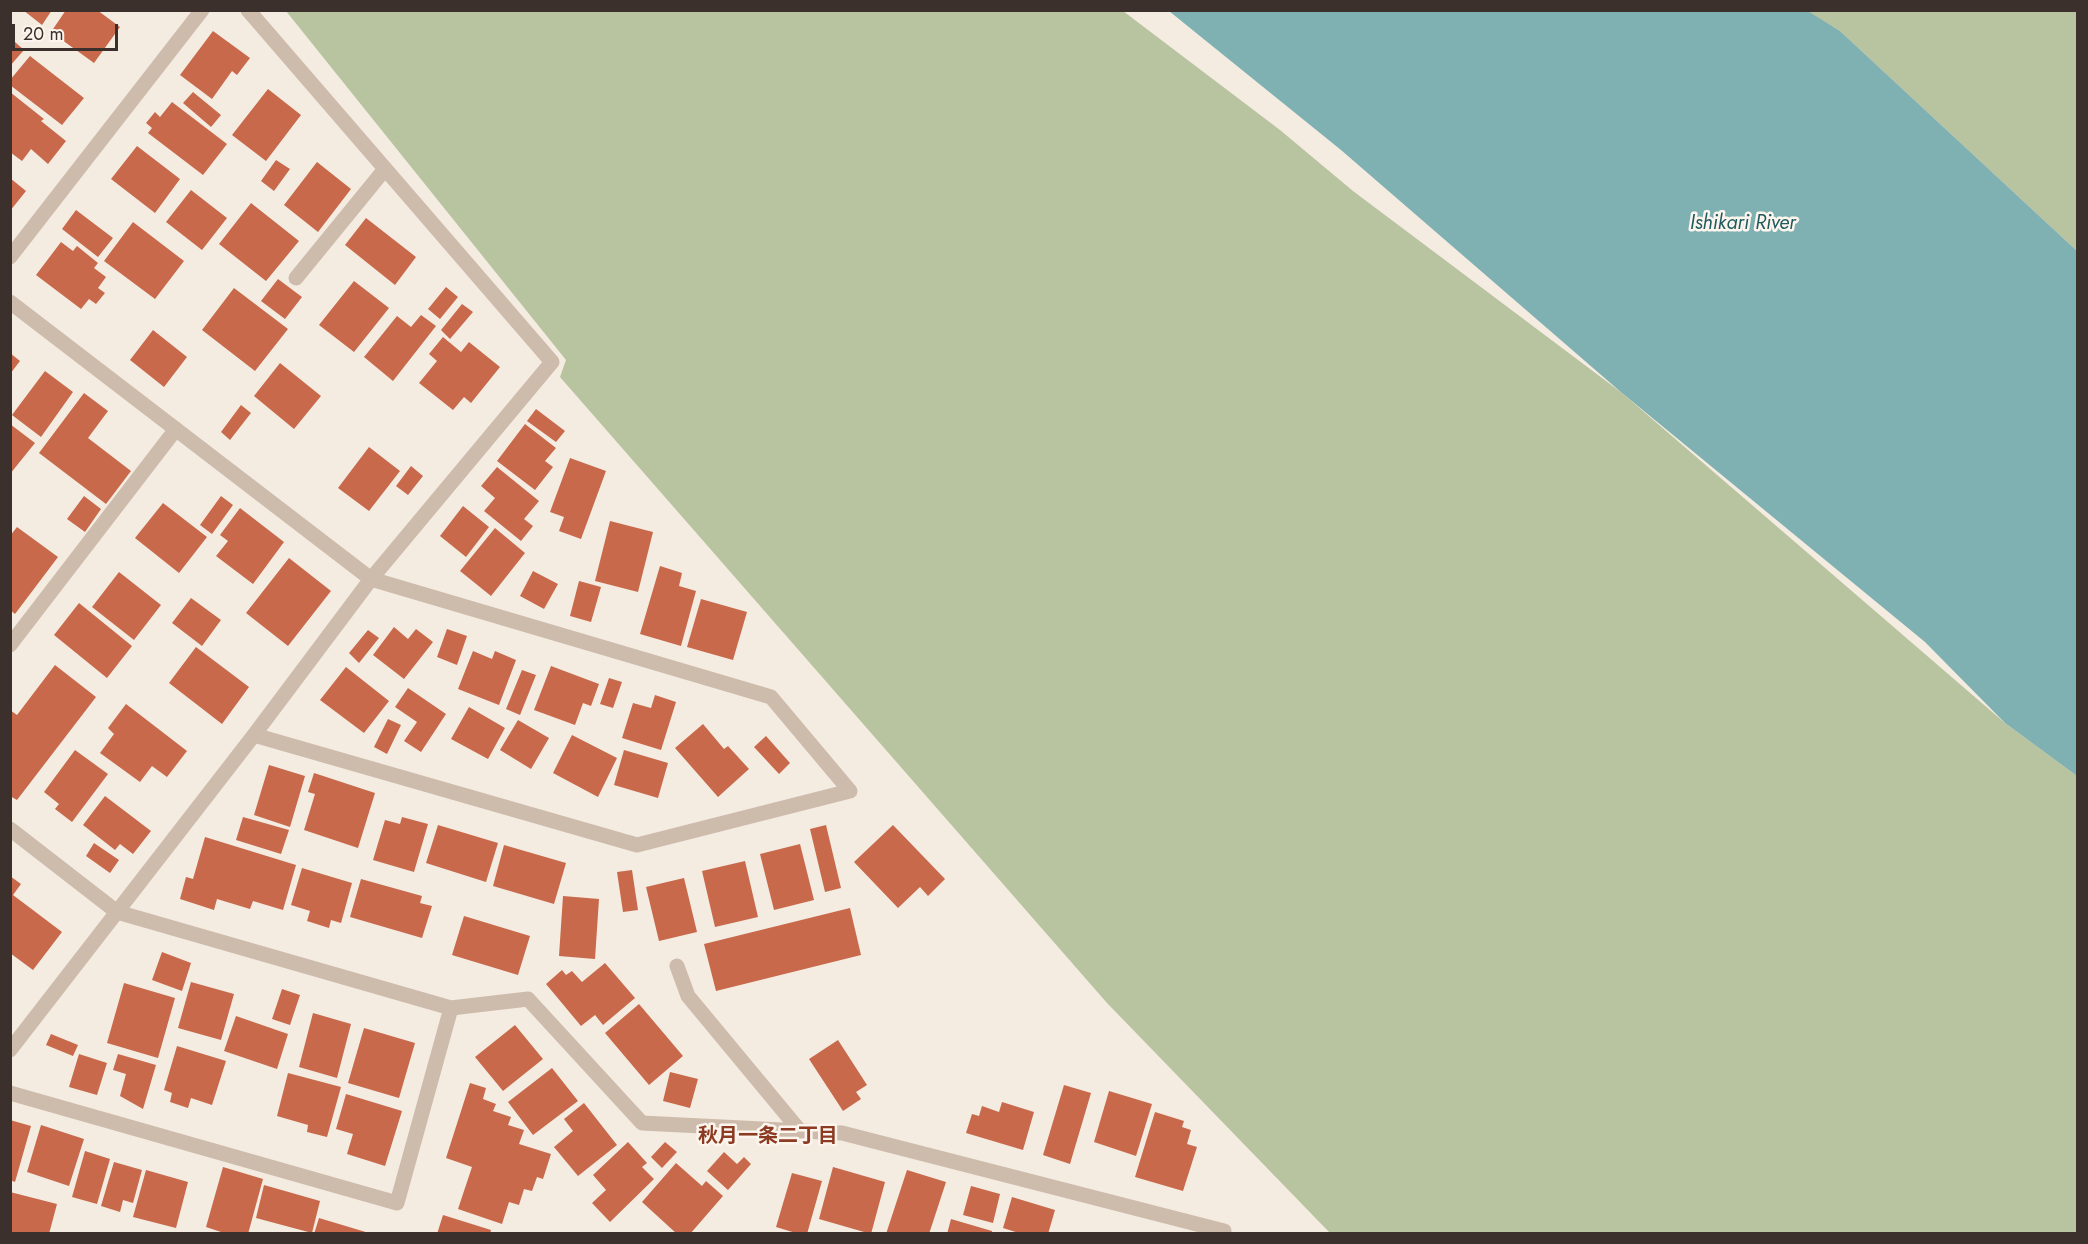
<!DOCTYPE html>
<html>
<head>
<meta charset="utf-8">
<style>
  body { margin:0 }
  #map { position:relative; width:2088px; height:1244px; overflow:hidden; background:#f4ebe1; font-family:Jost,sans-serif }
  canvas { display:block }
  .frame { position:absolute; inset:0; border:12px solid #3b302b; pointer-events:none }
  .scale { position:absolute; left:12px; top:24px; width:106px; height:27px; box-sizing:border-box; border:3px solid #3b302b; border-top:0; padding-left:8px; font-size:18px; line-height:21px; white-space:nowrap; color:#3b302b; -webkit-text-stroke:4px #fbf5ee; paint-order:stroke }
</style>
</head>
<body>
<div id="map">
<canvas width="2088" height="1244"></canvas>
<div class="frame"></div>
<div class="scale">20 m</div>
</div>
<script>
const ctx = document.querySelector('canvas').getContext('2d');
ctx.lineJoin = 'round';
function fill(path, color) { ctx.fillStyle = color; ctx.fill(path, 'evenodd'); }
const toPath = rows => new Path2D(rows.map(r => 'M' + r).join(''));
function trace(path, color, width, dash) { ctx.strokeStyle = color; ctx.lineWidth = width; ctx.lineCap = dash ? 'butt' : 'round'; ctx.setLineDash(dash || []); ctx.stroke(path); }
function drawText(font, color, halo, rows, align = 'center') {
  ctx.font = font + ' Jost,"Noto Sans JP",sans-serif'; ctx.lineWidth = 5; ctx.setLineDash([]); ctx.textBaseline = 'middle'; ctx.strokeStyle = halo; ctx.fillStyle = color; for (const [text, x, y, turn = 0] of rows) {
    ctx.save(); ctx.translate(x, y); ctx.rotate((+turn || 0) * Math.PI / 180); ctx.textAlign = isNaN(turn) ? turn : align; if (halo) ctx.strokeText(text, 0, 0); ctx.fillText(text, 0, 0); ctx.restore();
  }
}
const green = toPath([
  [286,11,1123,11,1280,130,1353,191,1622,393,2005,723,2077,776,2077,1233,1330,1233,1107,1003,560,377,566,360],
  [1806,11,2077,11,2077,251,1840,31]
]);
const water = toPath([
  [1806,10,1840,31,2077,251,2077,776,2005,723,1925,642,1622,393,1341,150,1169,11]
]);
const building = toPath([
  [23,10,52,10,42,25],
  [66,10,97,10,120,27,94,63,51,32],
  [213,31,250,58,237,75,232,71,212,99,180,75],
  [15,42,24,50,10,66,10,47],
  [30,56,84,98,62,125,10,85,10,80],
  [268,89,301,115,266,161,232,135],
  [10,92,44,119,41,121,66,141,48,164,31,149,22,161,10,152],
  [193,92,221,115,211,127,183,103],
  [172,102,227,144,203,175,148,133,152,128,146,123,155,112,160,117],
  [137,146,180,179,155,213,111,179],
  [276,160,290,169,274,191,261,181],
  [317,162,351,189,318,232,284,205],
  [10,178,26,191,10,211],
  [191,190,227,218,202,250,166,222],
  [251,203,299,241,266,281,219,244],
  [76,210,113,238,98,257,62,229],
  [366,218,416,257,395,285,345,245],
  [133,222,184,261,155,299,104,261],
  [61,242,73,251,77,246,98,263,94,268,106,277,98,288,105,293,96,304,89,299,81,309,36,275],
  [278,279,302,297,285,319,261,301],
  [354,281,389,308,354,352,319,325],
  [446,287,458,297,440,319,428,309],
  [234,288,288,329,255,371,202,330],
  [462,304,473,312,450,339,441,330],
  [421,315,436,326,393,381,364,357,397,316,411,327],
  [153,330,187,357,164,387,130,360],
  [443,337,461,352,469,342,500,367,471,403,464,397,453,410,419,383,437,361,429,354],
  [10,353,20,361,10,374],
  [280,363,321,396,294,429,254,396],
  [45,371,73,392,41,437,12,415],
  [84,393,108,411,88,438,131,471,106,504,39,453],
  [241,405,251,413,230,440,221,432],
  [536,409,565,431,556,442,527,421],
  [10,424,35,443,10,474],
  [525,424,556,448,545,461,553,467,535,490,497,461],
  [369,447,400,471,369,511,338,488],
  [570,458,606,471,581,539,559,531,564,517,550,512],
  [411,466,423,476,408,495,396,486],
  [497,467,539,501,524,519,533,526,521,541,484,511,495,498,481,486],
  [84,496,101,509,85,532,67,519],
  [221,496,233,505,212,534,200,525],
  [163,503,207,537,179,573,135,538],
  [463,506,489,527,466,557,440,536],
  [240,508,284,542,253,584,216,556,228,541,220,535],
  [610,521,653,532,638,592,595,581],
  [17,527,58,557,15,614,10,610,10,536],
  [495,528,525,553,491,596,460,571],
  [289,558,331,591,288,646,246,613],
  [660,566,682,573,679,586,696,591,681,646,640,634],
  [533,571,558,584,544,609,520,596],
  [119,572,161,605,134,640,92,607],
  [579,581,601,587,591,622,570,616],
  [191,598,221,620,202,646,172,623],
  [701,599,747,612,733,660,687,647],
  [79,603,132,646,107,678,54,635],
  [394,627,408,639,416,629,433,642,404,679,373,655],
  [447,629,467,636,457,665,437,657],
  [368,630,379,638,359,663,349,653],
  [196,647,249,687,222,724,169,683],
  [473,651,492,659,495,651,516,660,499,705,458,689],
  [55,665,96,697,17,800,10,796,10,710,17,715],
  [551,666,599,684,591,706,583,703,575,725,534,710],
  [346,667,389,701,364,733,320,700],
  [522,670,536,675,520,715,506,709],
  [609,678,622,682,613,708,600,704],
  [408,688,446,714,421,752,404,741,417,722,395,707],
  [655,695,676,702,661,750,622,738,633,703,651,708],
  [126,704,187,751,167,777,152,766,140,782,100,753,114,734,108,728],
  [469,707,505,728,488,759,451,739],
  [388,719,401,725,387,754,374,747],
  [518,720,549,738,531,769,500,750],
  [703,724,724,749,728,746,749,769,718,797,675,748],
  [572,735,617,758,598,797,553,773],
  [766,736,790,763,779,774,754,747],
  [75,750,108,774,72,822,55,809,59,804,44,792],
  [624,750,668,763,658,798,614,785],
  [269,765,305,776,290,827,254,815],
  [314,773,375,793,358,848,304,830,315,794,308,792],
  [105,796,151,831,133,854,120,844,115,850,83,825],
  [243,817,289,830,281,854,236,840],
  [402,817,428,824,414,872,373,860,385,820,400,824],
  [438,825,498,843,486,882,426,863],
  [826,825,841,888,825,892,810,829],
  [893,825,945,879,928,896,920,887,898,908,854,862],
  [205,837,296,865,283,910,253,901,250,909,217,899,214,910,180,899,186,877,193,879],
  [94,843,119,860,110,873,86,856],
  [800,844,814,900,774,910,760,854],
  [504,845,566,863,554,904,493,886],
  [745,861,758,917,715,927,702,871],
  [302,868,352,883,341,923,331,920,329,928,307,921,310,911,291,905],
  [632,870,638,910,623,912,617,872],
  [10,876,21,884,13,895,62,932,33,970,10,953],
  [684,878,697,932,659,941,646,887],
  [361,879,422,896,420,903,432,906,422,938,350,917],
  [563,896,599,899,595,959,559,956],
  [850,908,861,955,716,991,704,944],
  [464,916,530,936,518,975,452,955],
  [162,952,191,963,182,991,152,980],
  [605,963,635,998,603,1025,595,1015,581,1026,546,984,562,970,566,975,572,971,582,982],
  [191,982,234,994,221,1040,178,1028],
  [124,983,175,998,158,1058,107,1043],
  [282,989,300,995,290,1025,272,1019],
  [639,1004,683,1056,649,1085,605,1033],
  [313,1013,351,1024,337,1078,299,1067],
  [236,1016,288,1034,277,1069,224,1051],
  [515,1025,543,1059,503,1091,475,1057],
  [364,1028,415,1043,399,1098,348,1083],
  [51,1034,78,1045,73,1056,46,1045],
  [838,1040,867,1085,856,1092,861,1099,843,1111,809,1059],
  [177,1046,226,1061,212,1105,191,1098,188,1108,170,1102,172,1093,164,1090],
  [79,1054,107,1063,97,1095,69,1087],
  [118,1054,156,1065,143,1109,120,1096,126,1074,113,1070],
  [552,1068,578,1101,533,1135,508,1102],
  [670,1072,698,1079,690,1108,663,1101],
  [288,1073,341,1087,327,1137,307,1132,308,1125,277,1116],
  [470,1083,486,1088,483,1099,496,1104,493,1111,511,1117,508,1125,524,1130,519,1144,551,1154,543,1179,537,1177,532,1191,524,1189,519,1205,509,1202,502,1224,458,1209,472,1167,446,1158],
  [1064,1085,1091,1093,1070,1164,1043,1155],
  [1109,1091,1152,1104,1136,1156,1094,1142],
  [346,1094,402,1111,385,1166,347,1154,353,1134,336,1129],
  [1002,1102,1034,1112,1023,1150,966,1133,972,1114,979,1116,982,1106,999,1112],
  [584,1103,617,1145,578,1176,554,1147,573,1131,564,1119],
  [1155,1112,1184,1121,1182,1127,1191,1130,1187,1144,1197,1147,1183,1191,1135,1177],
  [10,1120,31,1126,15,1182,10,1180],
  [41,1125,84,1139,69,1186,27,1172],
  [628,1142,647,1163,642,1167,654,1179,610,1222,592,1203,606,1190,593,1175],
  [665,1142,677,1152,662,1168,651,1157],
  [85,1151,110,1159,97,1204,72,1197],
  [724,1152,737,1164,744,1157,751,1164,728,1190,707,1171],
  [114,1162,142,1170,133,1203,123,1200,120,1212,101,1206],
  [676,1163,702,1186,706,1181,723,1196,690,1234,677,1234,642,1202],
  [223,1167,263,1179,248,1234,227,1234,206,1227],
  [833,1167,885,1182,871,1234,819,1219],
  [146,1170,188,1182,176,1228,133,1217],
  [907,1170,946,1182,929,1234,886,1234],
  [792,1173,822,1181,807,1234,799,1234,776,1227],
  [264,1185,320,1201,312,1233,256,1218],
  [971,1186,1000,1194,993,1223,963,1215],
  [10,1192,57,1204,49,1234,10,1234],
  [1012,1197,1055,1210,1048,1234,1022,1234,1003,1228],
  [443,1215,491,1230,490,1234,437,1234],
  [319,1218,369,1233,369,1234,314,1234],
  [951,1219,992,1231,992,1234,947,1234]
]);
const minor = toPath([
  [10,257,202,10],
  [296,278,385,169],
  [10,302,371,579,771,697,850,791,637,845,254,735],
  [10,645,176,429],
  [10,829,117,912,451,1008,528,999,642,1123,842,1133,1224,1231,1224,1234],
  [677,966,688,996,800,1131],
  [10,1050,254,735,371,579,552,362,248,10],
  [10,1093,397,1203,451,1008]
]);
const waterNames = [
  ["Ishikari River",1743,224]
];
const neighbourhoodNames = [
  ["秋月一条二丁目",768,1137]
];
fill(green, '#b8c4a0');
fill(water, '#7fb0b2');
fill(building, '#c8694b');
trace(minor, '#cdbbac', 15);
drawText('italic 20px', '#1f5a5e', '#fbf5ee', waterNames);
drawText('bold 20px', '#8c3b22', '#fbf5ee', neighbourhoodNames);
</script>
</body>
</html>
